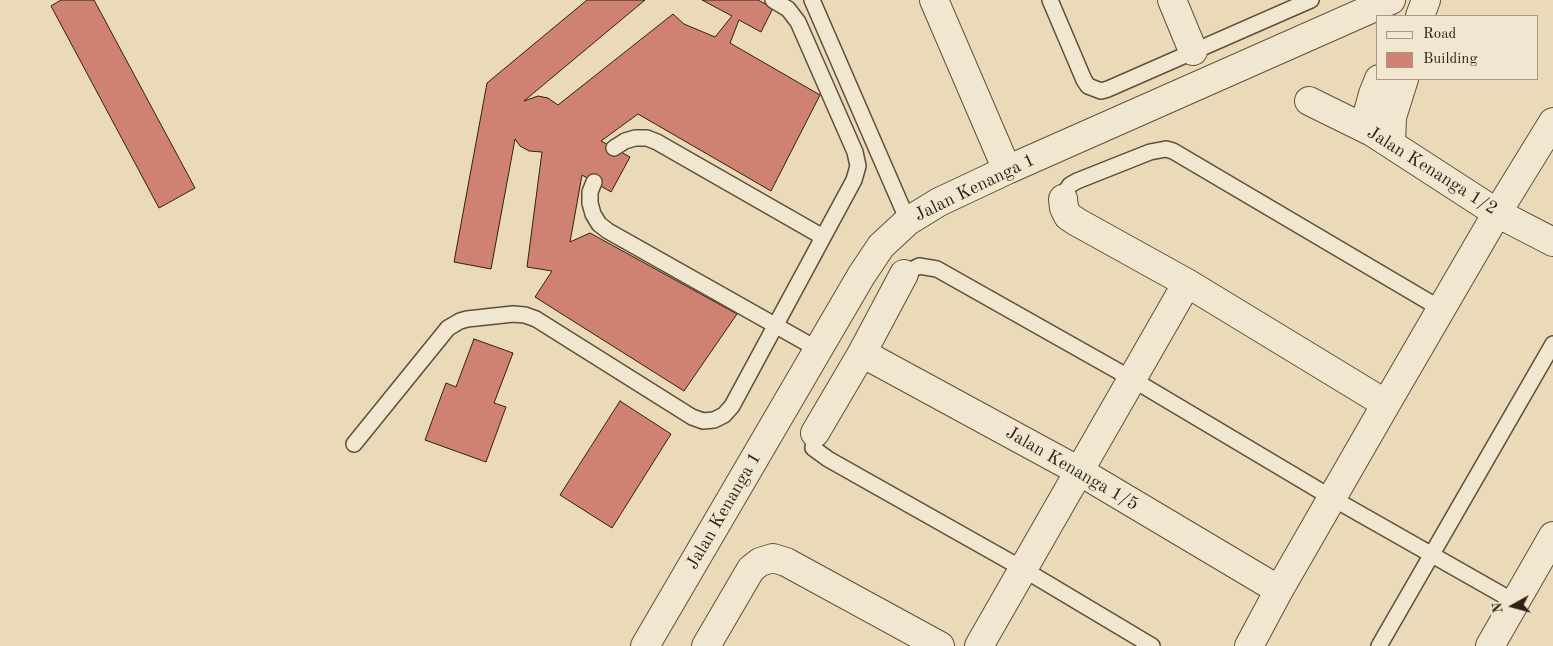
<!DOCTYPE html>
<html>
<head>
<meta charset="utf-8">
<style>
  body { margin:0 }
  #map { position:relative; width:1553px; height:646px; overflow:hidden; background:#eadab8; font-family:"Old Standard TT",serif }
  canvas { display:block }
  .legend { position:absolute; left:1376px; top:15px; width:162px; height:65px; box-sizing:border-box; background:#f1e7d1; border:1px solid #a49784; margin:0; padding:6px 9px; list-style:none; font-size:15px; color:#312011 }
  .legend li { display:flex; align-items:center; gap:10px; height:25px }
  .legend b { width:25px; border:1px solid #a49784 }
  .north { position:absolute; left:1488px; top:581px; width:50px; height:50px; -webkit-text-stroke:4px #f1e7d1; paint-order:stroke; rotate:263deg; font-size:14px; font-weight:700; line-height:20px; text-align:center; color:#312011 }
  .north::after { content:''; display:block; margin:auto; width:18px; height:22px; background:#312011; clip-path:polygon(50% 0,100% 100%,50% 72%,0 100%) }
</style>
</head>
<body>
<div id="map">
<canvas width="1553" height="646"></canvas>
<ul class="legend">
<li><b style="height:6px;background:#f1e7d1"></b>Road</li>
<li><b style="height:14px;background:#d08272"></b>Building</li>
</ul>
<div class="north">N</div>
</div>
<script>
const ctx = document.querySelector('canvas').getContext('2d');
ctx.lineJoin = 'round';
function fill(path, color) { ctx.fillStyle = color; ctx.fill(path, 'evenodd'); }
const toPath = rows => new Path2D(rows.map(r => 'M' + r).join(''));
function trace(path, color, width, dash) { ctx.strokeStyle = color; ctx.lineWidth = width; ctx.lineCap = dash ? 'butt' : 'round'; ctx.setLineDash(dash || []); ctx.stroke(path); }
function drawText(font, color, halo, rows, align = 'center') {
  ctx.font = font + ' "Old Standard TT",serif'; ctx.lineWidth = 4; ctx.setLineDash([]); ctx.textBaseline = 'middle'; ctx.strokeStyle = halo; ctx.fillStyle = color; for (const [text, x, y, turn = 0] of rows) {
    ctx.save(); ctx.translate(x, y); ctx.rotate((+turn || 0) * Math.PI / 180); ctx.textAlign = isNaN(turn) ? turn : align; if (halo) ctx.strokeText(text, 0, 0); ctx.fillText(text, 0, 0); ctx.restore();
  }
}
const building = toPath([
  [61,0,94,0,195,188,159,208,51,6,61,0],
  [587,0,645,0,524,101,538,96,548,98,558,105,673,14,684,24,715,37,732,16,702,0,758,0,773,8,761,32,739,20,730,43,820,95,771,191,638,114,601,141,630,157,611,192,582,175,570,242,590,233,737,314,684,391,535,297,552,271,527,267,542,152,529,151,520,146,515,139,491,269,454,262,487,83,587,0],
  [474,339,513,353,494,403,506,407,486,462,425,440,446,383,456,387,474,339],
  [620,401,671,434,612,528,560,495,620,401]
]);
const lane = toPath([
  [812,0,908,221],
  [1050,0,1084,80,1088,86,1101,91,1108,89,1311,0],
  [614,148,625,141,635,138,647,138,657,142,823,237],
  [594,182,590,192,590,203,593,214,599,224,608,231,819,350],
  [1063,199,1065,192,1070,185,1077,181,1150,152,1166,149,1173,151,1441,309],
  [904,274,919,266,937,269,1132,379,1332,498,1515,602],
  [815,433,813,448,828,459,1023,569,1152,646],
  [354,444,448,328,460,321,467,319,513,314,525,315,536,319,692,417,703,421,714,420,724,415,732,406,854,180,858,166,855,152,798,22,788,9,773,0],
  [1379,646,1553,344]
]);
const street = toPath([
  [934,0,1007,170],
  [1172,0,1193,51],
  [1420,16,1426,0],
  [1309,101,1372,132,1497,213,1553,242],
  [1372,132,1367,116,1373,94,1379,79],
  [1391,144,1392,117,1404,79],
  [1063,199,1064,208,1068,216,1077,222,1187,283,1386,404],
  [862,353,1079,471,1279,590],
  [815,433,862,353,904,274],
  [645,646,861,276,881,246,908,221,939,202,1007,170,1391,0],
  [706,646,751,569,760,562,773,558,786,562,940,646],
  [979,646,1187,283],
  [1249,646,1279,590,1386,404,1497,213,1553,122],
  [1490,646,1553,536]
]);
const streetNames = [
  ["Jalan Kenanga 1/2",1432,171,32],
  ["Jalan Kenanga 1",975,188,-26],
  ["Jalan Kenanga 1/5",1072,469,30],
  ["Jalan Kenanga 1",724,511,-60]
];
fill(building, '#d08272');
trace(building, '#312011', 1);
trace(lane, '#5f4e3b', 18);
trace(street, '#5f4e3b', 30);
trace(lane, '#f1e7d1', 15);
trace(street, '#f1e7d1', 28);
drawText('18px', '#312011', '#f1e7d1', streetNames);
</script>
</body>
</html>
